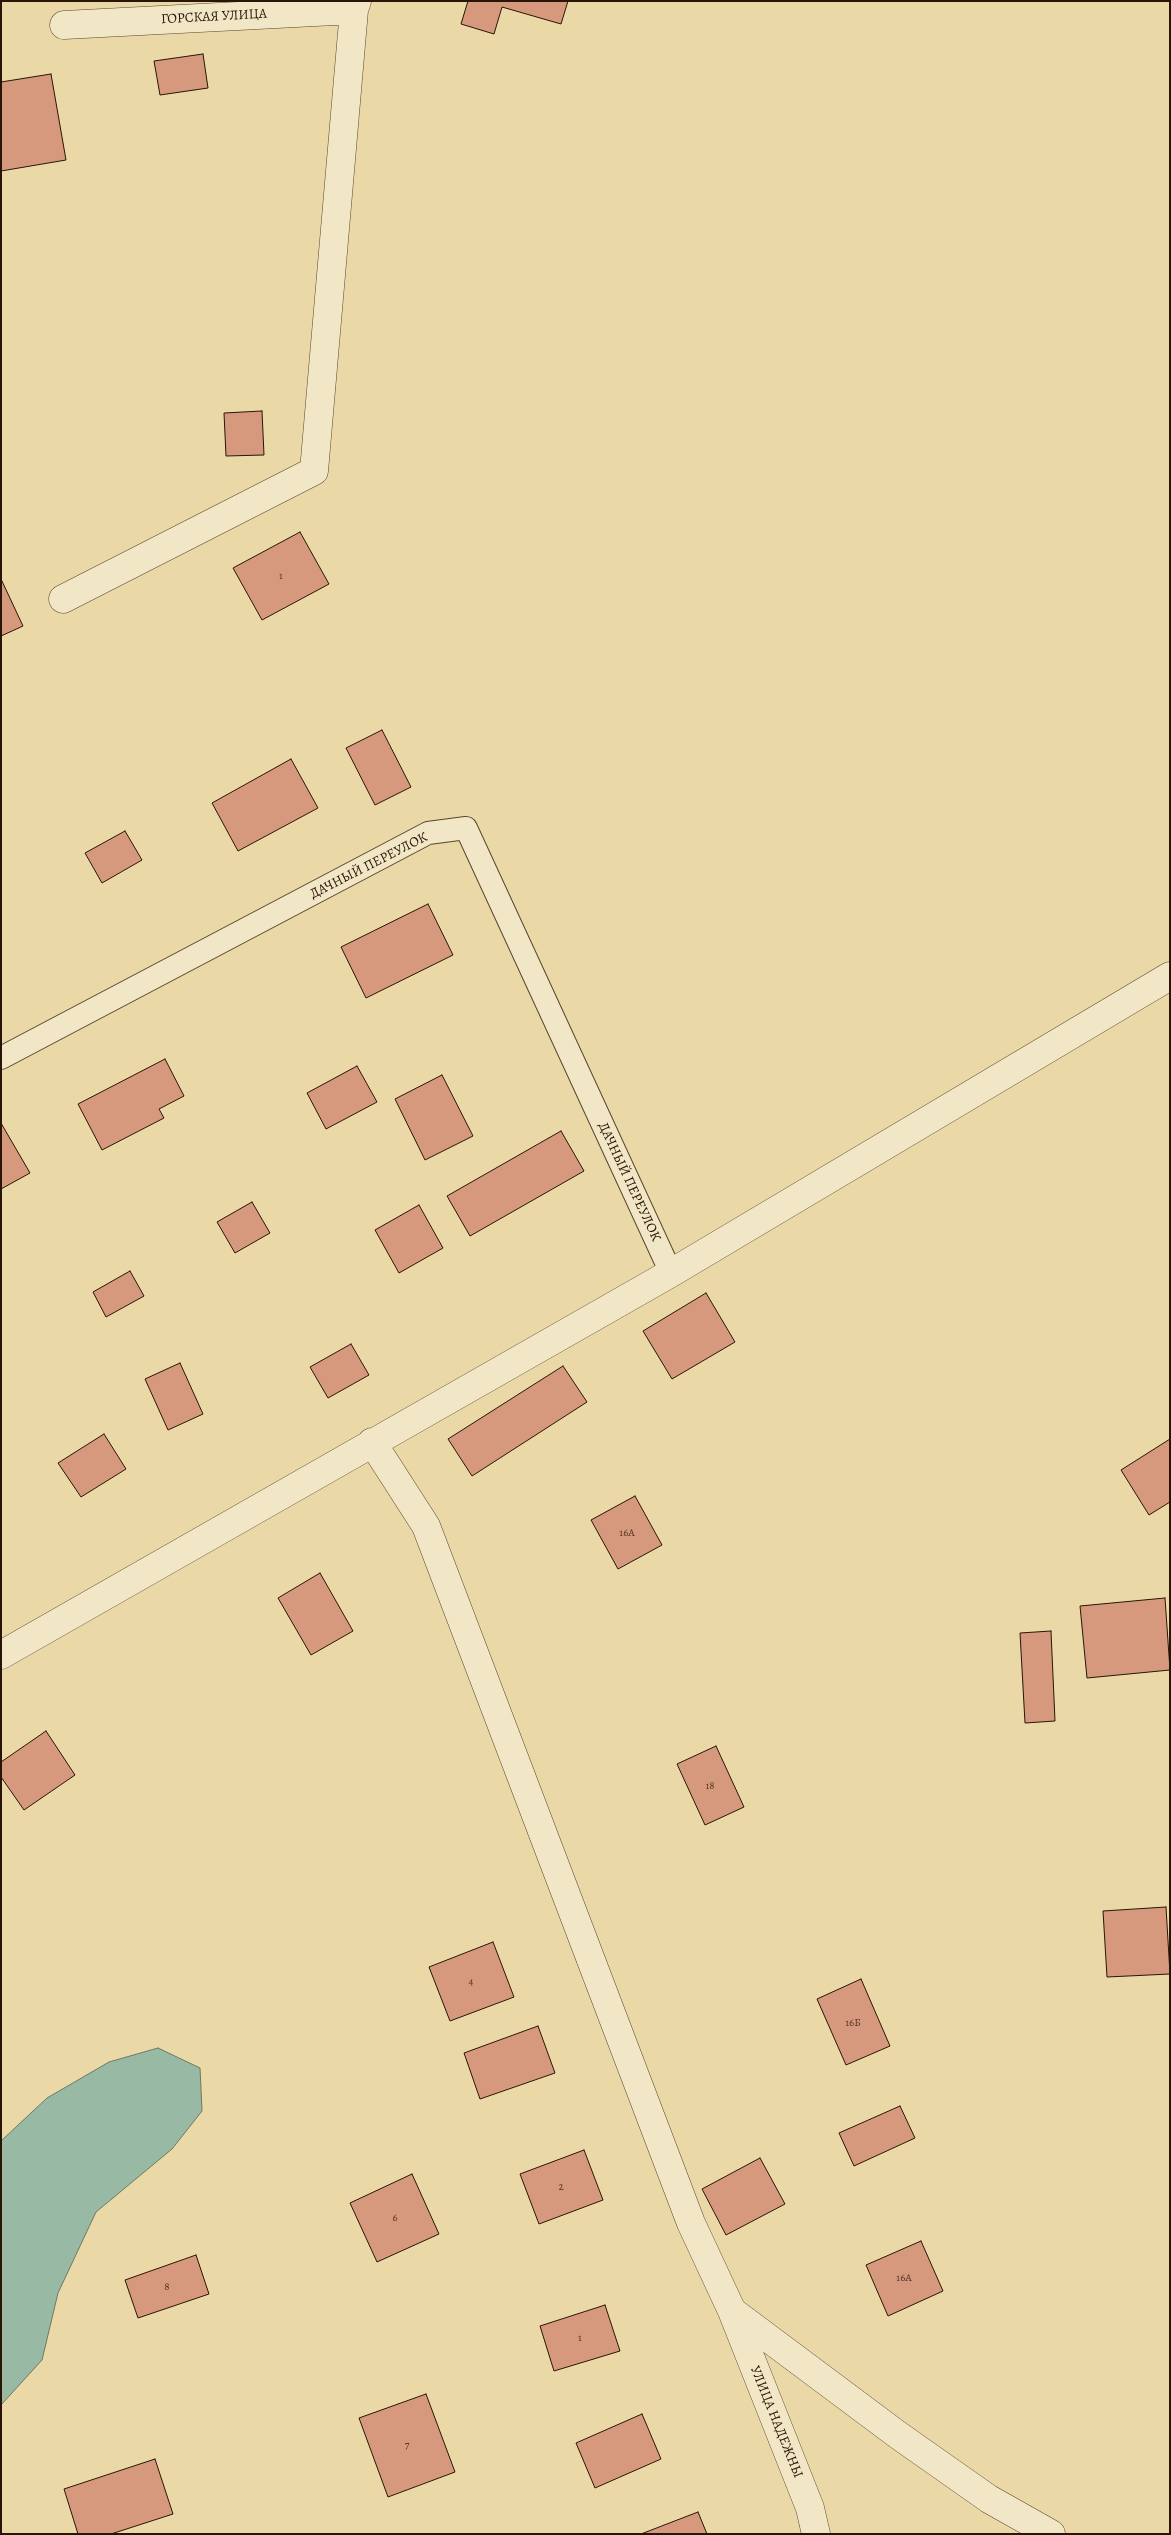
<!DOCTYPE html>
<html>
<head>
<meta charset="utf-8">
<style>
  body { margin:0 }
  #map { position:relative; width:1171px; height:2535px; overflow:hidden; background:#ead9a7; font-family:Alegreya,serif }
  canvas { display:block }
  .frame { position:absolute; inset:0; border:2px solid #281506; pointer-events:none }
</style>
</head>
<body>
<div id="map">
<canvas width="1171" height="2535"></canvas>
<div class="frame"></div>
</div>
<script>
const ctx = document.querySelector('canvas').getContext('2d');
ctx.lineJoin = 'round';
function fill(path, color) { ctx.fillStyle = color; ctx.fill(path, 'evenodd'); }
const toPath = rows => new Path2D(rows.map(r => 'M' + r).join(''));
function trace(path, color, width, dash) { ctx.strokeStyle = color; ctx.lineWidth = width; ctx.lineCap = dash ? 'butt' : 'round'; ctx.setLineDash(dash || []); ctx.stroke(path); }
function drawText(font, color, halo, rows, align = 'center') {
  ctx.font = font + ' Alegreya,serif'; ctx.lineWidth = 4; ctx.setLineDash([]); ctx.textBaseline = 'middle'; ctx.strokeStyle = halo; ctx.fillStyle = color; for (const [text, x, y, turn = 0] of rows) {
    ctx.save(); ctx.translate(x, y); ctx.rotate((+turn || 0) * Math.PI / 180); ctx.textAlign = isNaN(turn) ? turn : align; if (halo) ctx.strokeText(text, 0, 0); ctx.fillText(text, 0, 0); ctx.restore();
  }
}
const water = toPath([
  [158,2048,200,2068,202,2111,172,2149,96,2212,58,2293,42,2360,1,2405,1,2141,47,2098,109,2062,158,2048]
]);
const building = toPath([
  [468,1,568,1,561,24,502,7,494,34,461,24,468,1],
  [203,54,208,88,160,95,154,61,203,54],
  [51,74,66,160,1,171,1,82,51,74],
  [262,411,264,455,226,456,224,413,262,411],
  [300,532,329,584,262,620,233,568,300,532],
  [1,579,23,626,1,636,1,579],
  [382,730,411,787,375,805,346,748,382,730],
  [291,759,318,808,238,851,212,803,291,759],
  [125,831,142,860,102,883,85,853,125,831],
  [428,904,453,955,366,998,341,947,428,904],
  [165,1059,184,1096,159,1109,164,1118,102,1150,78,1104,165,1059],
  [357,1066,377,1102,326,1129,307,1093,357,1066],
  [442,1075,473,1136,425,1160,395,1099,442,1075],
  [1,1123,30,1173,1,1189,1,1123],
  [561,1131,584,1171,470,1236,447,1196,561,1131],
  [252,1202,270,1233,235,1253,217,1222,252,1202],
  [419,1205,443,1248,399,1273,375,1230,419,1205],
  [130,1271,144,1296,106,1317,93,1292,130,1271],
  [706,1293,735,1342,672,1379,643,1331,706,1293],
  [351,1344,369,1375,328,1398,310,1367,351,1344],
  [180,1363,203,1414,168,1430,145,1379,180,1363],
  [563,1366,587,1402,472,1476,448,1439,563,1366],
  [104,1434,126,1469,81,1497,58,1463,104,1434],
  [1170,1439,1170,1502,1149,1515,1121,1470,1170,1439],
  [635,1496,662,1545,618,1569,591,1520,635,1496],
  [320,1573,353,1631,311,1655,278,1598,320,1573],
  [1165,1598,1170,1670,1087,1678,1080,1606,1165,1598],
  [1051,1631,1055,1721,1025,1723,1020,1633,1051,1631],
  [46,1731,75,1775,24,1810,1,1777,1,1762,46,1731],
  [716,1746,744,1807,705,1825,677,1764,716,1746],
  [1166,1907,1170,1974,1107,1977,1103,1911,1166,1907],
  [493,1942,514,1997,450,2021,429,1967,493,1942],
  [861,1979,890,2046,846,2065,817,1999,861,1979],
  [538,2026,555,2073,480,2099,464,2053,538,2026],
  [900,2106,915,2138,854,2166,839,2133,900,2106],
  [584,2150,603,2200,539,2224,520,2174,584,2150],
  [760,2158,785,2204,726,2235,702,2189,760,2158],
  [412,2174,439,2234,377,2262,350,2203,412,2174],
  [921,2241,943,2291,888,2316,866,2265,921,2241],
  [196,2255,209,2294,138,2318,125,2280,196,2255],
  [605,2305,620,2351,554,2371,540,2326,605,2305],
  [426,2394,455,2472,388,2497,359,2418,426,2394],
  [642,2414,661,2459,595,2488,576,2443,642,2414],
  [155,2459,173,2514,111,2534,78,2534,64,2489,155,2459],
  [698,2512,707,2534,641,2534,698,2512]
]);
const service = toPath([
  [1,1058,428,833,466,828,671,1273]
]);
const minor = toPath([
  [64,25,354,10,357,1],
  [63,599,314,471,354,10],
  [372,1442,426,1526,691,2223,732,2311,898,2435,989,2499,1051,2534],
  [1,1655,671,1273,1170,976],
  [732,2311,810,2508,816,2534]
]);
const numberNames = [
  ["1",281,576],
  ["16А",627,1533],
  ["18",710,1786],
  ["4",471,1982],
  ["16Б",853,2023],
  ["2",561,2187],
  ["6",395,2218],
  ["16А",904,2278],
  ["8",167,2287],
  ["1",580,2338],
  ["7",407,2445]
];
const streetNames = [
  ["ГОРСКАЯ УЛИЦА",214,17,-3],
  ["ДАЧНЫЙ ПЕРЕУЛОК",369,866,-27],
  ["ДАЧНЫЙ ПЕРЕУЛОК",629,1182,65],
  ["УЛИЦА НАДЕЖНЫ",776,2422,68]
];
fill(water, '#98baa5');
trace(water, '#6b7865', 1);
fill(building, '#d6997d');
trace(building, '#281506', 1);
trace(service, '#58462e', 24);
trace(minor, '#58462e', 29);
trace(service, '#f1e6c6', 22);
trace(minor, '#f1e6c6', 28);
drawText('11px', '#543624', null, numberNames);
drawText('14px', '#281506', '#f1e6c6', streetNames);
</script>
</body>
</html>
